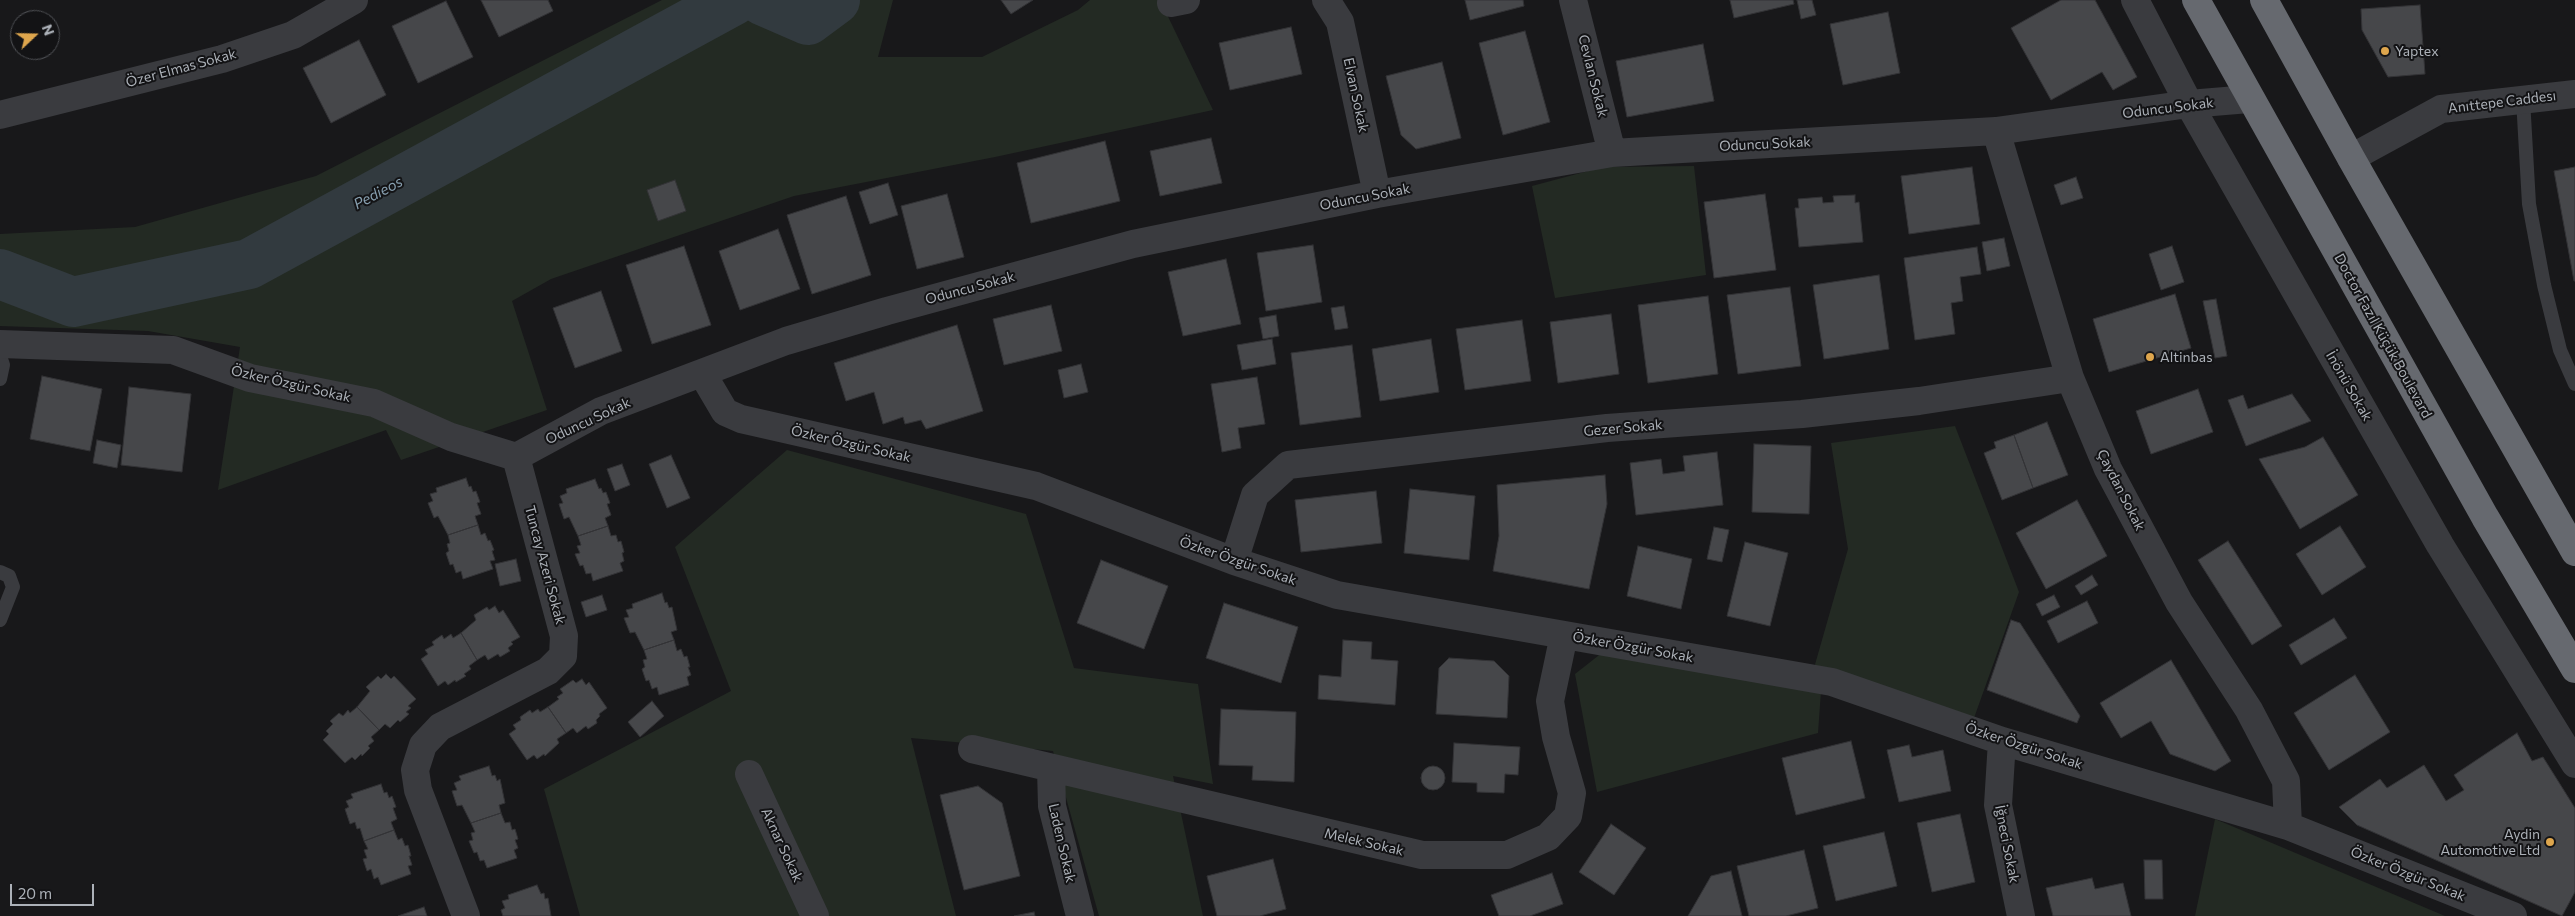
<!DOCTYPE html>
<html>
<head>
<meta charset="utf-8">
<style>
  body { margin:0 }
  #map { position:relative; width:2575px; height:916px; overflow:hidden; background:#18181a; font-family:Commissioner,sans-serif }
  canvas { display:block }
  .north { position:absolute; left:10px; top:10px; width:50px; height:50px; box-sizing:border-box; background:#131315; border:1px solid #505256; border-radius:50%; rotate:69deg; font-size:14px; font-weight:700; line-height:20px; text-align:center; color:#acb1b8 }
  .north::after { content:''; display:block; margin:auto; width:18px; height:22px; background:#dea64d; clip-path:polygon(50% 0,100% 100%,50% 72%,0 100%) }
  .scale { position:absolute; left:10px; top:884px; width:84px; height:22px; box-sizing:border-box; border:2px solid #acb1b8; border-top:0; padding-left:6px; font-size:15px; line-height:18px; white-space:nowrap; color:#acb1b8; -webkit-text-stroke:4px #131315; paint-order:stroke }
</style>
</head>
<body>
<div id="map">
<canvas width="2575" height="916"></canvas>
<div class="north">N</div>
<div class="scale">20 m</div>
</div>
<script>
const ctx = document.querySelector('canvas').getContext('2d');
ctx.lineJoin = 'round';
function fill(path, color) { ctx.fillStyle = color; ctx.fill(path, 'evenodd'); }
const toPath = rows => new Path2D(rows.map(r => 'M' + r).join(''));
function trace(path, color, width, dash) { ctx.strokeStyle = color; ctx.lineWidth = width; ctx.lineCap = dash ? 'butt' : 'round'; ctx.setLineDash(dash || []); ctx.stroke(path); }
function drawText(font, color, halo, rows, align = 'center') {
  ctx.font = font + ' Commissioner,sans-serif'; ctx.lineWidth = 4; ctx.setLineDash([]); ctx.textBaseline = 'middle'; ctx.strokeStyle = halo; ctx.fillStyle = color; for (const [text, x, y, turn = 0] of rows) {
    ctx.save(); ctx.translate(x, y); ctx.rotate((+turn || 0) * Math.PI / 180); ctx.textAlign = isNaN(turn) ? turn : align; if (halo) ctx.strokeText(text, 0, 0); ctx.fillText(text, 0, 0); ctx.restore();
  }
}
const green = toPath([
  [662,0,893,0,878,57,982,57,1078,10,1090,0,1160,0,1213,110,995,157,794,196,551,279,512,301,547,410,401,460,386,430,218,490,240,347,148,331,0,326,0,234,135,227,316,176],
  [1694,166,1706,275,1555,298,1532,186,1603,167],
  [1955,426,2019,592,1974,718,1814,668,1848,549,1831,443],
  [787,450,1026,514,1074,668,1198,684,1213,784,1173,776,1203,916,1099,916,1053,751,911,738,956,916,580,916,544,789,731,691,675,547],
  [1603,652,1821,691,1818,733,1597,792,1575,674],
  [2215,819,2445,916,2195,916]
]);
const river = toPath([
  [762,0,808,20,835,0],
  [0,274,73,302,249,264,734,0]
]);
const building = toPath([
  [481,0,548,0,553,11,499,37,481,0],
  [1001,0,1033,0,1011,14,1001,0],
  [1465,0,1523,0,1524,6,1470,20,1465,0],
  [1730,0,1793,0,1794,4,1734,18,1730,0],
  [1797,0,1812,0,1816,15,1801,19,1797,0],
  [2061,0,2095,0,2137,77,2113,90,2102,72,2051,100,2011,28,2061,0],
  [446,1,473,57,418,83,392,26,446,1],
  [2420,5,2425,74,2388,77,2362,30,2361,9,2420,5],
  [1888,12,1900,73,1843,85,1830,24,1888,12],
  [1291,27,1302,74,1230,90,1219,43,1291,27],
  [1525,31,1550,122,1503,135,1479,43,1525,31],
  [359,40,386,95,331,123,303,68,359,40],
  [1703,44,1714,101,1627,117,1616,61,1703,44],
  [1442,62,1461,138,1416,149,1401,135,1386,76,1442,62],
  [1211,138,1222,183,1160,196,1150,151,1211,138],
  [1105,141,1120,201,1031,223,1017,163,1105,141],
  [1972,167,1980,224,1909,234,1901,176,1972,167],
  [2575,167,2575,281,2574,281,2554,171,2575,167],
  [2076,177,2083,198,2061,205,2054,185,2076,177],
  [675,180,686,211,658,221,647,190,675,180],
  [888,183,898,215,870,224,859,192,888,183],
  [947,194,964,257,917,269,901,206,947,194],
  [1765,194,1776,270,1714,278,1704,202,1765,194],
  [1855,195,1855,203,1859,202,1863,242,1799,247,1795,208,1799,208,1798,199,1822,197,1823,203,1834,202,1833,196,1855,195],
  [846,196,871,275,812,294,787,215,846,196],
  [778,229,800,289,740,310,719,251,778,229],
  [2004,238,2010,266,1987,271,1982,242,2004,238],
  [1313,245,1322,302,1266,311,1257,253,1313,245],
  [684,246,711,325,652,344,626,265,684,246],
  [2172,246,2184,282,2161,290,2149,254,2172,246],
  [1977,247,1981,274,1960,277,1963,301,1951,303,1955,334,1915,340,1904,258,1977,247],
  [1226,259,1241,324,1183,336,1168,272,1226,259],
  [1879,275,1889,349,1824,359,1813,285,1879,275],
  [1790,287,1801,366,1738,374,1727,295,1790,287],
  [601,291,622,351,575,368,553,308,601,291],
  [2175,294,2191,348,2109,372,2093,319,2175,294],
  [1708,296,1718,374,1648,383,1638,305,1708,296],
  [2216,299,2227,356,2215,358,2203,301,2216,299],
  [1051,305,1062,351,1004,365,993,319,1051,305],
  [1344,306,1348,328,1335,330,1331,308,1344,306],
  [1611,314,1619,374,1558,383,1550,322,1611,314],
  [1276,315,1279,336,1263,339,1259,318,1276,315],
  [1522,320,1531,381,1465,390,1456,329,1522,320],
  [957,325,983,411,926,429,921,420,905,424,903,417,883,424,874,392,846,401,834,363,957,325],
  [1272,339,1276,364,1242,370,1237,345,1272,339],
  [1431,339,1439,392,1380,401,1372,349,1431,339],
  [1352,345,1361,417,1300,425,1291,353,1352,345],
  [1081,364,1088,392,1064,398,1058,370,1081,364],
  [42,376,102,389,90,451,30,439,42,376],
  [1257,377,1265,424,1238,428,1241,448,1222,452,1211,384,1257,377],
  [129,387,191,394,182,472,121,465,129,387],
  [2198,389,2213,432,2151,454,2136,411,2198,389],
  [2292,394,2311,421,2246,446,2228,400,2243,395,2248,409,2292,394],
  [2047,422,2068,475,2033,488,2014,435,2047,422],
  [2014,435,2033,488,2002,500,1984,453,1996,448,1994,442,2014,435],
  [2323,437,2358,495,2300,529,2259,459,2305,447,2323,437],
  [97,440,121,445,117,468,93,463,97,440],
  [1754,444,1811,446,1809,514,1752,512,1754,444],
  [1717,452,1723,505,1636,515,1630,463,1661,459,1663,474,1685,471,1683,456,1717,452],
  [671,455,690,498,667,508,649,464,671,455],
  [622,464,630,485,615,491,607,469,622,464],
  [1605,475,1607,504,1589,589,1493,571,1499,536,1497,485,1605,475],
  [466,478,469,487,471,486,473,492,476,491,480,502,477,503,481,514,475,516,478,525,448,535,438,516,434,518,428,503,433,501,430,494,437,492,436,488,466,478],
  [595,479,599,489,601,488,603,493,606,492,610,503,607,504,611,515,605,518,608,526,578,536,569,517,564,519,559,504,563,503,560,496,567,493,566,489,595,479],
  [1410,489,1475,496,1469,560,1404,553,1410,489],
  [1376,491,1382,543,1301,552,1295,500,1376,491],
  [2077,500,2107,556,2046,589,2016,533,2077,500],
  [478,525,481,535,485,533,488,541,490,540,494,550,492,551,495,560,490,561,493,569,463,579,461,571,456,573,453,564,450,565,446,553,449,551,447,544,450,543,448,535,478,525],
  [608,526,611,536,616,535,618,542,621,541,624,552,622,553,624,561,620,563,623,571,593,581,591,573,586,574,583,565,580,566,575,554,580,553,577,546,581,545,578,536,608,526],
  [2340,526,2366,567,2322,595,2296,554,2340,526],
  [1714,527,1729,530,1722,562,1707,559,1714,527],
  [2228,541,2282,626,2252,645,2198,560,2228,541],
  [1745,542,1788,553,1770,626,1727,616,1745,542],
  [1638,546,1692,559,1681,609,1627,596,1638,546],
  [516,559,521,581,500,586,495,564,516,559],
  [1101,560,1168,586,1144,649,1077,623,1101,560],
  [2092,575,2098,585,2081,595,2075,586,2092,575],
  [662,593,665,603,667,602,669,608,672,607,677,630,671,632,674,640,644,650,635,632,630,633,624,618,629,617,626,610,633,608,632,604,662,593],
  [602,595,607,610,586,617,581,602,602,595],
  [2054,595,2060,607,2042,616,2036,604,2054,595],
  [2087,601,2098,623,2058,643,2047,621,2087,601],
  [1224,603,1298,627,1281,683,1206,658,1224,603],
  [495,606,499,613,503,610,520,637,511,642,513,644,508,648,510,651,500,657,498,654,488,660,485,655,477,660,461,633,476,620,474,615,487,607,489,610,495,606],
  [2334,618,2347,638,2301,665,2289,645,2334,618],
  [2011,620,2020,623,2080,716,2077,723,1987,690,2011,620],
  [461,633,477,660,469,666,471,669,464,674,466,676,456,682,455,680,448,685,445,681,438,686,421,659,428,654,425,650,434,645,432,642,442,635,444,639,451,634,453,638,461,633],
  [674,640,677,651,681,649,684,657,687,656,690,667,688,667,691,675,687,677,689,685,659,695,657,687,652,689,649,680,646,681,642,669,645,667,643,660,647,659,644,650,674,640],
  [1343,640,1372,642,1371,659,1398,661,1395,705,1318,699,1319,675,1341,677,1343,640],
  [1449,658,1494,661,1509,676,1507,718,1436,714,1439,668,1449,658],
  [2171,660,2231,761,2215,771,2170,754,2151,721,2121,738,2100,703,2171,660],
  [386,674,391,679,394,676,416,699,408,706,411,708,406,712,409,714,400,722,398,720,390,728,385,724,379,730,357,707,370,691,366,687,378,676,381,679,386,674],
  [2355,675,2390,732,2329,770,2294,713,2355,675],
  [582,679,586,685,589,682,607,708,599,714,600,716,596,720,597,723,588,729,586,726,577,733,573,728,566,733,548,707,559,699,557,697,563,693,560,689,573,680,576,683,582,679],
  [652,701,664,716,640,737,628,722,652,701],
  [357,707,379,730,371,737,374,741,368,746,370,748,362,756,361,754,355,760,352,757,345,763,323,740,329,734,326,731,333,724,330,721,339,713,343,716,348,710,350,713,357,707],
  [548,707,566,733,557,739,559,743,545,756,544,754,537,759,534,755,527,760,509,734,516,729,513,725,521,720,520,717,530,710,532,713,538,709,540,712,548,707],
  [1221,709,1296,712,1294,782,1252,780,1253,766,1219,765,1221,709],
  [2517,733,2532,761,2543,757,2575,808,2575,892,2562,916,2357,825,2339,807,2380,779,2387,788,2424,765,2446,801,2464,790,2454,775,2517,733],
  [1851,741,1865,798,1796,815,1782,758,1851,741],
  [1454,743,1520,747,1518,775,1505,774,1504,793,1477,792,1477,783,1452,782,1454,743],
  [1909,745,1912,757,1943,750,1951,791,1899,802,1887,750,1909,745],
  [489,766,492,776,495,775,497,781,500,779,505,803,499,805,501,813,471,823,462,805,457,806,452,791,457,790,454,783,461,780,459,776,489,766],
  '1421 778a12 12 0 1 1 24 0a12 12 0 1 1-24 0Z',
  [381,784,384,793,387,792,389,798,392,796,396,807,393,808,397,819,391,822,394,830,364,841,360,828,357,829,355,822,350,824,345,809,349,807,346,801,353,798,351,794,381,784],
  [978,786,1002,803,1020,876,964,890,940,795,978,786],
  [501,813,505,823,510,822,512,830,515,829,518,839,515,840,518,848,514,850,517,858,487,868,484,860,480,861,477,852,474,853,469,841,473,840,471,833,475,832,471,823,501,813],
  [1960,814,1975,882,1932,892,1917,823,1960,814],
  [1611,824,1646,848,1614,895,1579,872,1611,824],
  [394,830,398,840,402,838,405,846,408,845,411,856,409,856,412,865,408,866,411,874,381,885,378,877,374,879,371,869,367,871,363,859,367,858,364,850,368,849,364,841,394,830],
  [1884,832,1897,886,1836,901,1823,846,1884,832],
  [1804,850,1818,908,1786,916,1749,916,1737,866,1804,850],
  [1273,859,1286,909,1260,916,1217,916,1207,876,1273,859],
  [2144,860,2162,860,2163,899,2145,899,2144,860],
  [1731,871,1742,916,1688,916,1711,876,1731,871],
  [1552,873,1563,904,1530,916,1499,916,1491,895,1552,873],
  [2092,878,2095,889,2123,883,2131,916,2053,916,2046,888,2092,878],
  [537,885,541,894,544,893,545,899,548,898,551,916,503,916,501,910,505,908,502,901,509,899,508,895,537,885],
  [424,907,427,916,398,916,424,907],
  [1034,912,1035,916,1014,916,1034,912]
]);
const lane = toPath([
  [2523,99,2529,204,2544,285,2560,350,2575,384],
  [0,356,3,365,0,379],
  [0,572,9,576,13,587,0,620]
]);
const street = toPath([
  [1326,0,1340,22,1377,194],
  [1573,0,1612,153],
  [2135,0,2189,104,2440,545,2575,764],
  [1171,3,1186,0],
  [0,115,222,59,293,35,354,0],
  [1996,131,2070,378,2108,469,2179,602,2249,710,2286,781,2288,826],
  [2351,158,2441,109,2575,94],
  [0,344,173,350,250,378,374,403,451,437,516,457],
  [702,373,725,412,741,419,1036,486,1234,561,1337,595,1832,682,2002,741,2288,826,2513,916],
  [516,457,601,411,786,341,887,311,1133,244,1377,194,1612,153,1996,131,2189,104,2249,99],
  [1234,561,1255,495,1288,465,1607,428,1802,414,1919,401,2070,378],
  [2002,741,1998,805,2021,916],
  [972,749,1422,855,1507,855,1548,837,1568,816,1572,793,1556,737,1550,701,1564,635],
  [1051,769,1052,806,1080,916],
  [749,774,815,916],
  [466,916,418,790,415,770,423,745,440,727,548,671,563,656,564,636,516,457]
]);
const highway = toPath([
  [2196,0,2485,517,2575,669],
  [2264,0,2351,158,2575,552]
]);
const markers = [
  [2385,51,5,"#dea64d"],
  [2150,357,5,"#dea64d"],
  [2550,842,5,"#dea64d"]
];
const poiNames = [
  ["Yaptex",2395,51],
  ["Altinbas",2160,357],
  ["Aydin",2540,834,"right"],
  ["Automotive Ltd",2540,850,"right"]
];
const streetNames = [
  ["Özer Elmas Sokak",181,68,-15],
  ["Cevlan Sokak",1593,76,76],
  ["Elvan Sokak",1356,95,78],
  ["Anıttepe Caddesı",2502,102,-7],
  ["Oduncu Sokak",2168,108,-7],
  ["Oduncu Sokak",1765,144,-3],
  ["Oduncu Sokak",1365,197,-11],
  ["Oduncu Sokak",970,288,-15],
  ["Doctor Fazıl Küçük Boulevard",2383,336,61],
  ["Özker Özgür Sokak",291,384,13],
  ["İnönü Sokak",2349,386,60],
  ["Oduncu Sokak",588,421,-25],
  ["Gezer Sokak",1623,428,-5],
  ["Özker Özgür Sokak",851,444,13],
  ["Çaydan Sokak",2121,490,63],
  ["Özker Özgür Sokak",1238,561,19],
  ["Tuncay Azeri Sokak",545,565,75],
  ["Özker Özgür Sokak",1633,647,10],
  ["Özker Özgür Sokak",2024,746,18],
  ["Melek Sokak",1364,842,13],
  ["Laden Sokak",1062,843,77],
  ["İğneci Sokak",2007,844,79],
  ["Aknar Sokak",782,845,65],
  ["Özker Özgür Sokak",2408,874,22]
];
const waterNames = [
  ["Pedieos",378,193,-28]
];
fill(green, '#232a23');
trace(river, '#323a3f', 50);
fill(building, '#46474a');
trace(building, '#333336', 1);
trace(lane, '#3a3b3f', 14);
trace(street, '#3a3b3f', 28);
trace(highway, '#66696f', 28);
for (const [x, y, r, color] of markers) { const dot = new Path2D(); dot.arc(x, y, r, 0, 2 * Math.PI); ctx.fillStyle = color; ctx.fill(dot); trace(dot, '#131315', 2); }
drawText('14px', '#acb1b8', '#131315', poiNames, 'left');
drawText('14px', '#acb1b8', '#131315', streetNames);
drawText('italic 15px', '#879faf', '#131315', waterNames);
</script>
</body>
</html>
